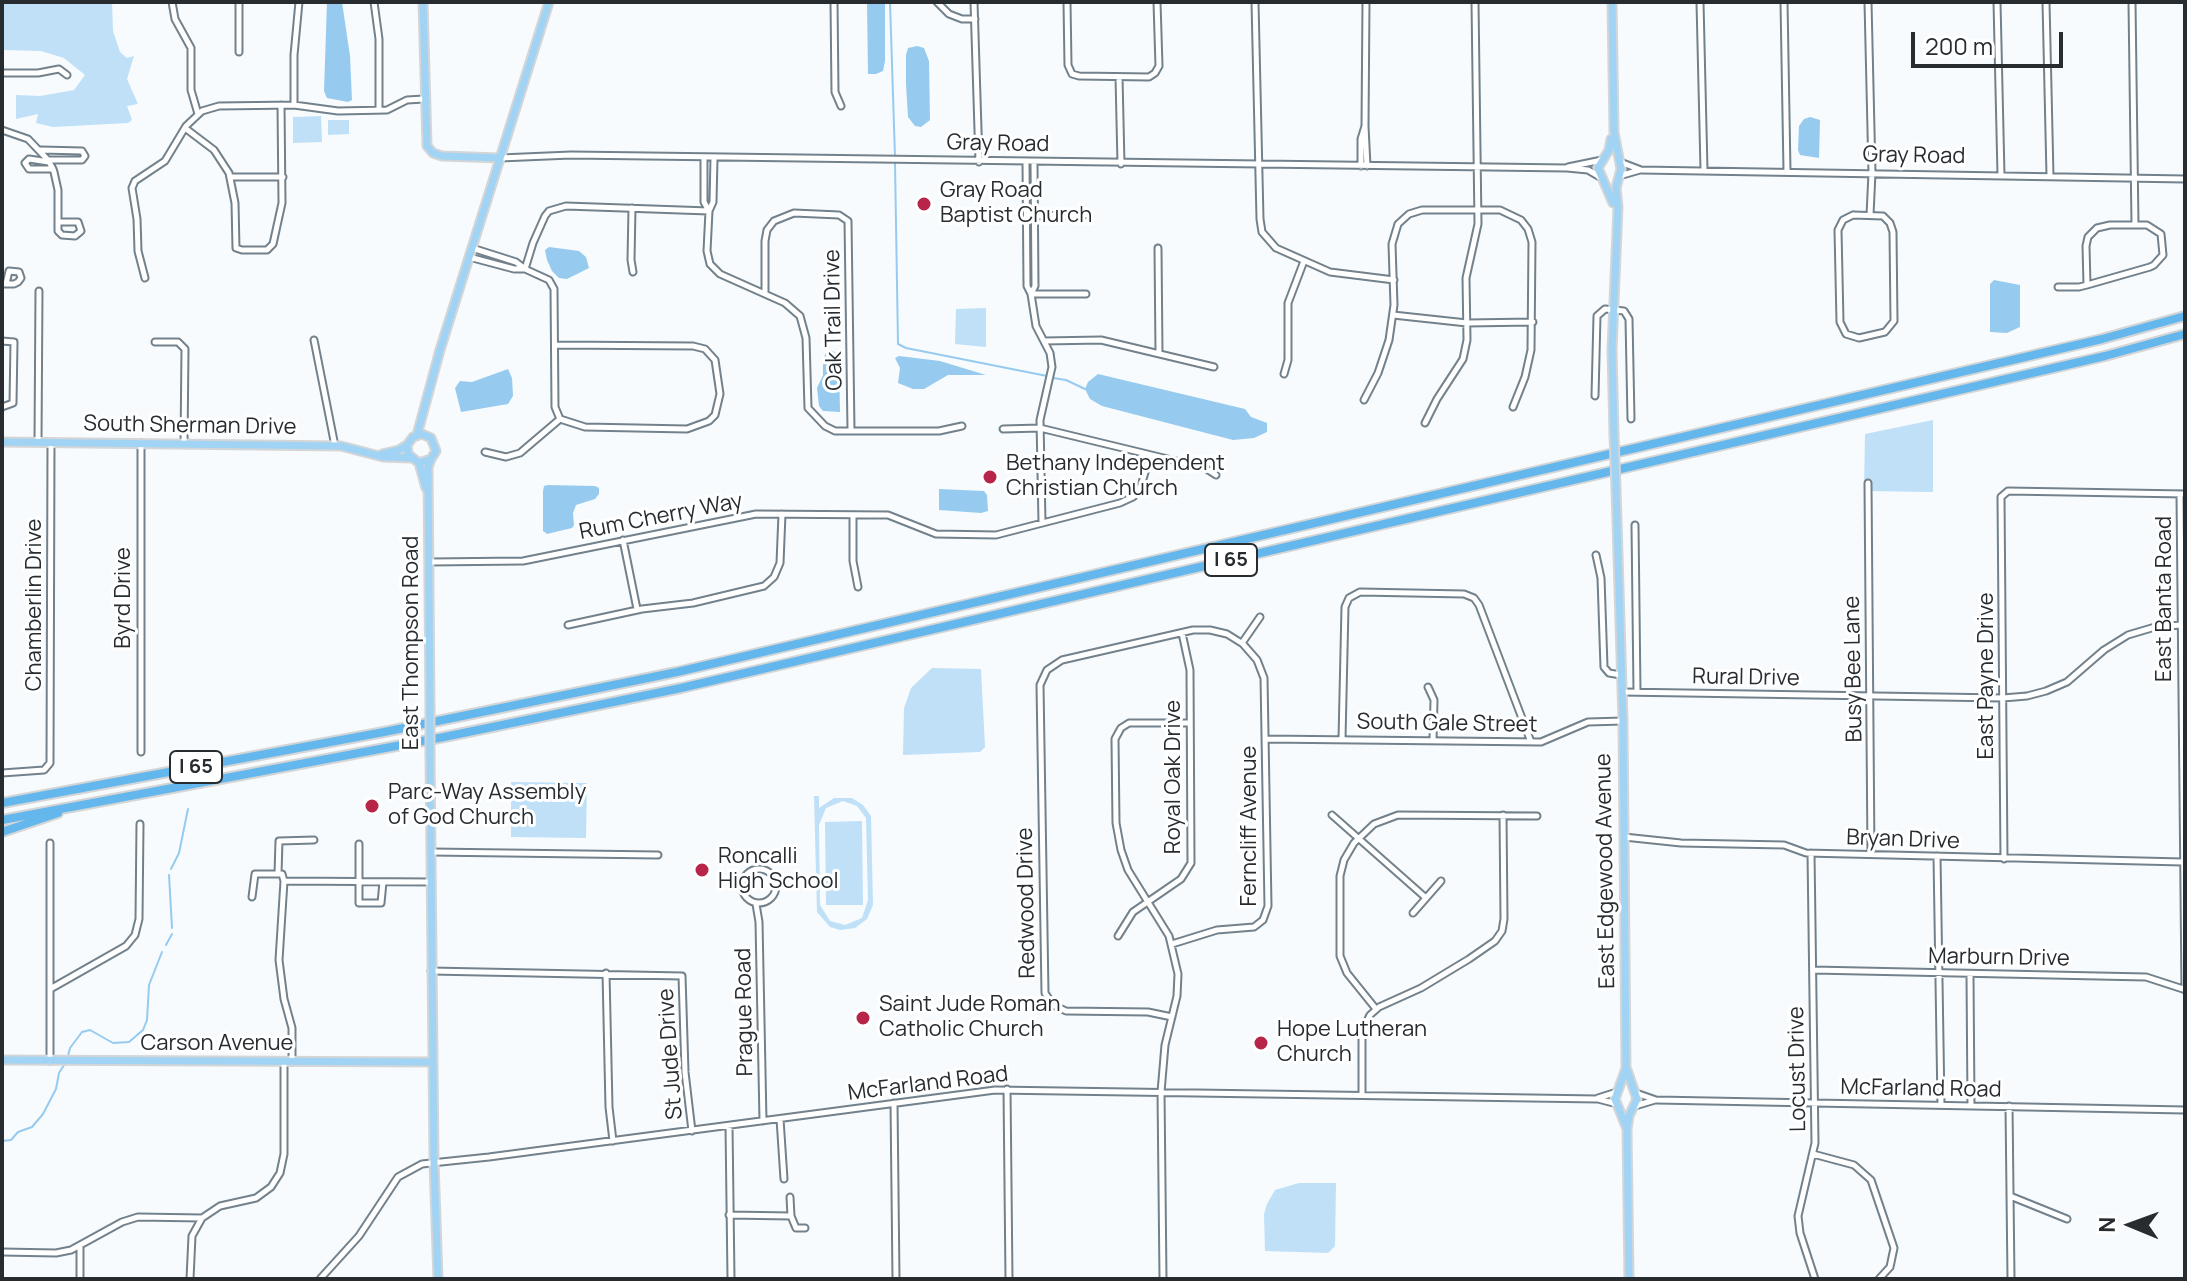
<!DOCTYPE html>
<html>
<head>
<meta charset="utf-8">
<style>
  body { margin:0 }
  #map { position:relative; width:2187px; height:1281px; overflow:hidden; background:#f7fbfd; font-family:Manrope,sans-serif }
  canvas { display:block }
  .frame { position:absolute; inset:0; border:4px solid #262c30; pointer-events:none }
  .north { position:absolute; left:2091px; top:1185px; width:80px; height:80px; -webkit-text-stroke:6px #fff; paint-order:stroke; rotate:271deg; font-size:22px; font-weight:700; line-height:32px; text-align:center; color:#262c30 }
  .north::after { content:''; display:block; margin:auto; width:28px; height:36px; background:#262c30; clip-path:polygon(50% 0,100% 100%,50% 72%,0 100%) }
  .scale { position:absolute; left:1911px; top:32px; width:152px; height:36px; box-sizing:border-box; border:4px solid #262c30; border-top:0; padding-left:10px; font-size:24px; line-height:28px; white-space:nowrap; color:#262c30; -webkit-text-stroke:6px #fff; paint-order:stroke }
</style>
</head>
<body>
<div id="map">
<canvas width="2187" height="1281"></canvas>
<div class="frame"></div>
<div class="north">N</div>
<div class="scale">200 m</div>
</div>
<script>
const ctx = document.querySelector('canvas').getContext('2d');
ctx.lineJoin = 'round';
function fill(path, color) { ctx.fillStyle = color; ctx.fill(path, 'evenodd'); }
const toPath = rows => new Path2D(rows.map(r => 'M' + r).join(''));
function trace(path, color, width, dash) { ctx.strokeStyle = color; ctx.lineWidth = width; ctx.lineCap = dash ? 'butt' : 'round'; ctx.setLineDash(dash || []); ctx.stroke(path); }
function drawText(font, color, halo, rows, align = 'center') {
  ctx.font = font + ' Manrope,sans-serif'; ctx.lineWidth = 6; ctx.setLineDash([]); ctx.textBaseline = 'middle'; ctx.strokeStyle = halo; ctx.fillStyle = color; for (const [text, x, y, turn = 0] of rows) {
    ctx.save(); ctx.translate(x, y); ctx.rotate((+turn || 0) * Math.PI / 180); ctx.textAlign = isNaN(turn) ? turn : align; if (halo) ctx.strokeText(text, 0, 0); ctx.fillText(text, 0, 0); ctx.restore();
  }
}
const green = toPath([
  [2,2,112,2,113,31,120,52,127,58,134,56,127,79,138,104,127,106,132,120,128,123,53,127,36,123,38,114,16,119,16,95,40,96,74,90,85,75,64,58,41,51,2,50],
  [321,116,322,142,293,143,293,117],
  [328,120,349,120,349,134,328,135],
  [986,308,986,347,955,344,956,309],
  [1933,420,1933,492,1864,491,1865,434],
  [932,668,981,669,985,747,980,752,903,755,904,708,911,688],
  [511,782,587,783,586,838,511,837],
  [814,796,819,796,819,808,834,798,852,798,863,805,871,816,873,905,867,919,855,928,840,930,830,927,817,912],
  [843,801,857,806,866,818,868,900,862,918,845,925,830,921,820,905,819,825,826,808],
  [862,821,863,905,826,905,825,822],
  [1299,1183,1336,1183,1335,1246,1328,1253,1265,1251,1264,1214,1267,1204,1275,1190]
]);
const water = toPath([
  [327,2,342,2,350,56,352,100,348,102,327,98,324,91],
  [867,2,885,4,885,61,883,71,876,74,868,74],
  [917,46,924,48,929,61,930,120,921,127,915,126,908,117,906,84,906,55,908,48],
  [1810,117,1820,120,1819,158,1800,155,1798,150,1799,126,1804,119],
  [549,247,579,251,586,257,589,268,567,279,559,278,552,271,547,260,545,250],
  [1994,280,2020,285,2020,327,2007,333,1990,332,1990,284],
  [833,351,838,354,839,363,840,412,823,411,819,406,817,388,823,375,823,359,826,353],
  [899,356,940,361,986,375,948,375,924,389,913,389,898,383,900,368,895,358],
  [508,369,512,378,513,396,508,404,461,412,455,388,460,381,472,382],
  [1098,374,1245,409,1251,417,1267,423,1267,432,1254,438,1233,440,1102,406,1090,399,1085,389,1088,382],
  [548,485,595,486,599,488,599,494,595,499,576,505,573,513,574,525,572,528,547,534,543,531,543,491,544,486],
  [939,489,984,491,987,495,988,511,981,513,939,510]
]);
const stream = toPath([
  [890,2,895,157],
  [895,163,898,344,906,348,1047,376],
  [1053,378,1066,380,1085,389],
  [171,869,179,853,188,809],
  [169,875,172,928],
  [166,945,172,934],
  [68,1056,70,1048,82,1032,90,1030,113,1043,129,1042,143,1030,147,1020,149,985,162,952],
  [2,1141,11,1140,18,1132,32,1127,43,1114,56,1089,59,1073,64,1065]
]);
const minor = toPath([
  [172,2,175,19,191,48,191,90,198,114],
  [374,2,379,39,379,110],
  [834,2,835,92,841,106],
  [937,2,949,14,962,19,975,19],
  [974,2,979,162],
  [1067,2,1068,65,1072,74,1079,76,1149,77,1155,73,1159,66,1157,2],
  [1255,2,1260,219,1262,232,1276,248,1330,272,1394,280],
  [1700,2,1704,170],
  [1784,2,1787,171],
  [1868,2,1872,173,1870,215],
  [1997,2,2001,175],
  [2046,2,2050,176],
  [2132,2,2135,225],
  [239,52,239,2],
  [2,73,38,73,59,69,67,75],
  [1119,77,1121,164],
  [294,105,294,55,299,2],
  [1365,126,1366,2],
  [185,128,214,150,229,173,235,203,236,248,242,250,267,250,273,244,282,203,281,105],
  [2,130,28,139,48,160,82,160,85,156,82,151,41,150],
  [500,158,571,155,1567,168,1588,170,1600,177],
  [704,158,704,202,709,211,713,202,714,158],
  [1620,162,1641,170,2185,179],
  [1026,163,1027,286,1031,294,1035,286,1034,163],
  [1361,166,1361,139,1365,126,1367,166],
  [1568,167,1602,160],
  [53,169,29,169,25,163,29,159,49,162,53,169,54,172,58,190,58,222],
  [1619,176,1640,170],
  [231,177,283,177],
  [632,208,631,260,633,272],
  [1853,215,1883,216,1890,223,1893,232,1894,321,1885,332,1859,338,1846,334,1840,322,1838,230,1843,220,1853,215],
  [1027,216,1085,215],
  [58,222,78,222,81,231,75,236,62,235,58,231,58,222],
  [1158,248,1159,353],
  [469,257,514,269,525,269,516,262,472,248],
  [145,278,138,251,137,219,132,188,135,181,165,161,186,126,202,111,219,106,294,105,338,111,387,110,407,100,424,99],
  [2,284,14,284,18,282,21,278,19,272,9,271,6,284],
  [2058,287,2079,287,2087,285,2150,267,2154,265,2163,255,2161,234,2147,225,2110,225,2097,228,2088,237,2086,246,2087,285],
  [765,294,765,241,767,230,774,221,794,213,839,215,848,221,851,430],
  [1393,315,1467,323,1533,322],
  [314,340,335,446],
  [2,341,14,342,13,403,2,407],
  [1044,341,1101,340,1214,367],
  [155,342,178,342,185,349,184,444],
  [555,345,693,346,705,349,715,360,720,394,715,415,709,421,687,429,585,427,560,419],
  [1284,374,1288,360,1288,303,1304,261],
  [1595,396,1597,316,1605,309,1624,311,1629,319,1631,419],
  [1364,400,1378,373,1389,340,1394,305,1392,244,1398,224,1409,214,1422,210,1500,210,1521,220,1528,229,1532,242,1531,350,1525,377,1513,407],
  [560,419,555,407,554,289,549,280,525,269,533,243,545,216,549,211,566,206,709,211,707,251,710,264,720,274,785,303,800,316,806,338,808,408,825,426,835,431,939,431,962,426],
  [1425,423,1437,399,1463,359,1467,340,1466,278,1478,224,1475,2],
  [1003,429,1040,428,1205,468,1216,475],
  [38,442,39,291],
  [485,452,506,457,520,453,560,419],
  [1868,483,1871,854],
  [2180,494,2185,990],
  [853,515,853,561,858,587],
  [1042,523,1040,420,1052,367,1050,353,1036,326,1031,294,1086,294],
  [1635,525,1637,692],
  [623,540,637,609],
  [1596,555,1601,578,1604,667,1609,673,1621,675],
  [430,562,523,561,756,514,888,515,936,534,996,535,1120,503,1133,497,1141,486,1150,455],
  [568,625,642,609,693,603,764,586,774,577,780,563,782,514],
  [1242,643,1260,617],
  [1428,687,1434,700,1433,740],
  [1622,692,2003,698,2027,696,2046,691,2067,682,2104,650,2128,635,2155,627,2181,625],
  [1266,739,1541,742,1588,722,1623,721],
  [1342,739,1345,607,1349,598,1360,592,1464,594,1474,598,1479,605,1531,742],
  [141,752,141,443],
  [2,773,44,770,50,763,51,442],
  [1332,815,1426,898],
  [1624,837,1681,843,1784,845,1806,853,2183,862],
  [50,843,50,1061],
  [359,844,359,903,381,903,383,882],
  [431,852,658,855],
  [1811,853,1815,1143,1798,1216,1800,1233,1815,1279],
  [1937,856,1941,1105],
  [2004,859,2001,497,2008,491,2185,494],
  '742 886a17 17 0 1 1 34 0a17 17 0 1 1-34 0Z',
  [284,881,279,960,284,999,292,1028,292,1062],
  [284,881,431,882],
  [284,881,282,874,278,874,279,841,314,840],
  [252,897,255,874,278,874],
  [756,904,759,922,763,1121],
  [1413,913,1441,881],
  [1118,936,1133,912,1181,879,1191,863,1190,670,1182,633],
  [1813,970,2146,977,2183,989],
  [431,971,682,976,685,1072,692,1131],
  [606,973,609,1107,613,1141],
  [1970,974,1971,1106],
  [52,988,126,946,135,935,139,919,140,824],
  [1376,1009,1347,973,1340,956,1340,876,1344,860,1354,843,1374,824,1398,815,1537,816],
  [1172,1017,1148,1012,1066,1011,1053,1005,1045,993,1040,685,1047,670,1062,660,1193,630,1210,630,1227,634,1243,644,1257,660,1264,678,1268,906,1263,920,1254,927,1217,930,1172,944],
  [1007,1089,1009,1279],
  [1636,1093,1656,1100,2185,1110],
  [1362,1094,1362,1032,1370,1015,1379,1007,1421,988,1469,959,1495,941,1502,931,1504,919,1503,815],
  [1598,1098,1617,1092],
  [894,1103,896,1279],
  [1635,1106,1655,1100],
  [2009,1106,2011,1279],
  [780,1119,784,1179],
  [729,1126,731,1279],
  [1813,1154,1854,1165,1871,1180,1894,1248,1890,1267,1879,1279],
  [2010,1196,2067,1219],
  [790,1197,791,1216,796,1228,805,1228],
  [729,1215,791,1216],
  [80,1247,80,1279],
  [2,1252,56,1253,71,1250,122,1222,138,1217,202,1218],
  [190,1279,192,1236,202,1218,220,1206,256,1198,271,1187,280,1173,284,1154,284,1062],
  [320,1279,359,1236,398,1177,422,1164,489,1157,995,1090,1598,1099,1617,1104],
  [1163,1279,1161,1092,1165,1045,1177,996,1178,974,1169,936,1128,870,1121,850,1116,823,1115,739,1121,728,1129,723,1190,723]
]);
const major = toPath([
  [423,2,427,146,433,153,442,156,500,158],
  [1612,2,1614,132,1621,169,1616,188,1618,207,1612,350,1614,434],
  [1611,139,1609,150,1598,168,1613,203],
  [417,435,440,350,549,2],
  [2,442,341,446,383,457,411,458],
  [382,454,399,450,407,445,413,437,422,434,431,438,436,451,431,459,419,463,408,454,407,445],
  [419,463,426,488],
  [1616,489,1623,721,1626,1068,1615,1099,1627,1129],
  [430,707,428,467,431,459],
  [430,755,434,1162,438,1279],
  [2,1060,432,1062],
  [1627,1070,1637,1099,1629,1116,1627,1129,1629,1279]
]);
const highway = toPath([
  [2,803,384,732,677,672,2102,339,2185,316],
  [2,820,444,737,681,688,2105,356,2185,334],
  [2,832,58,813]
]);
const majorBridge = toPath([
  [1614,434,1616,489],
  [430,707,430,755]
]);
const markers = [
  [924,204,8,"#b72648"],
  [990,477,8,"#b72648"],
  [372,806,8,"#b72648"],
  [702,870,8,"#b72648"],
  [863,1018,8,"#b72648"],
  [1261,1043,8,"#b72648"]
];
const shields = [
  [1231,560,52],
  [196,767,52]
];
const shieldNames = [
  ["I 65",1231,560],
  ["I 65",196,767]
];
const streetNames = [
  ["Gray Road",998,144,1],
  ["Gray Road",1914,156,1],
  ["Oak Trail Drive",834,320,-91],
  ["South Sherman Drive",190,426,1],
  ["Rum Cherry Way",661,517,-11],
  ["Byrd Drive",124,598,-90],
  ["East Banta Road",2165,599,-90],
  ["Chamberlin Drive",35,605,-90],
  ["East Thompson Road",412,643,-90],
  ["Busy Bee Lane",1854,669,-91],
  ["East Payne Drive",1987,676,-90],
  ["Rural Drive",1746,678,1],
  ["South Gale Street",1447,724,1],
  ["Royal Oak Drive",1174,777,-90],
  ["Ferncliff Avenue",1250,826,-90],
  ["Bryan Drive",1903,840,2],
  ["East Edgewood Avenue",1606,871,-91],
  ["Redwood Drive",1027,903,-91],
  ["Marburn Drive",1999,958,1],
  ["Prague Road",745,1012,-91],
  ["Carson Avenue",217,1044],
  ["St Jude Drive",671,1054,-94],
  ["Locust Drive",1798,1069,-91],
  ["McFarland Road",928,1084,-7],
  ["McFarland Road",1921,1089,1]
];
const poiNames = [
  ["Gray Road",940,191],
  ["Baptist Church",940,216],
  ["Bethany Independent",1006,464],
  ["Christian Church",1006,489],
  ["Parc-Way Assembly",388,793],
  ["of God Church",388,818],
  ["Roncalli",718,857],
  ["High School",718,882],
  ["Saint Jude Roman",879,1005],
  ["Catholic Church",879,1030],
  ["Hope Lutheran",1277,1030],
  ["Church",1277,1055]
];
fill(green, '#bfe0f7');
fill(water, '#96cbef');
trace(stream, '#96cbef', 2);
trace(minor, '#72818b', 9);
trace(major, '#d4d5d6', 11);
trace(highway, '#d4d5d6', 12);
trace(minor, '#fff', 5);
trace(major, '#a1d4f4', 7);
trace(highway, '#63b7ec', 8);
trace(majorBridge, '#d4d5d6', 11, []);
trace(majorBridge, '#a1d4f4', 7);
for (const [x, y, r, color] of markers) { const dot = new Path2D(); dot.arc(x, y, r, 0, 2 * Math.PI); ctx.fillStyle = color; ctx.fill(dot); trace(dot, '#fff', 3); }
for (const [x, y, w] of shields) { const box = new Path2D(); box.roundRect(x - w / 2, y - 16, w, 32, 6); ctx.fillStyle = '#fff'; ctx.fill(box); trace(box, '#262c30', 2); }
drawText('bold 20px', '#262c30', null, shieldNames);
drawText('22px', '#262c30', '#fff', streetNames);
drawText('22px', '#262c30', '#fff', poiNames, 'left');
</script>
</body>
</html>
